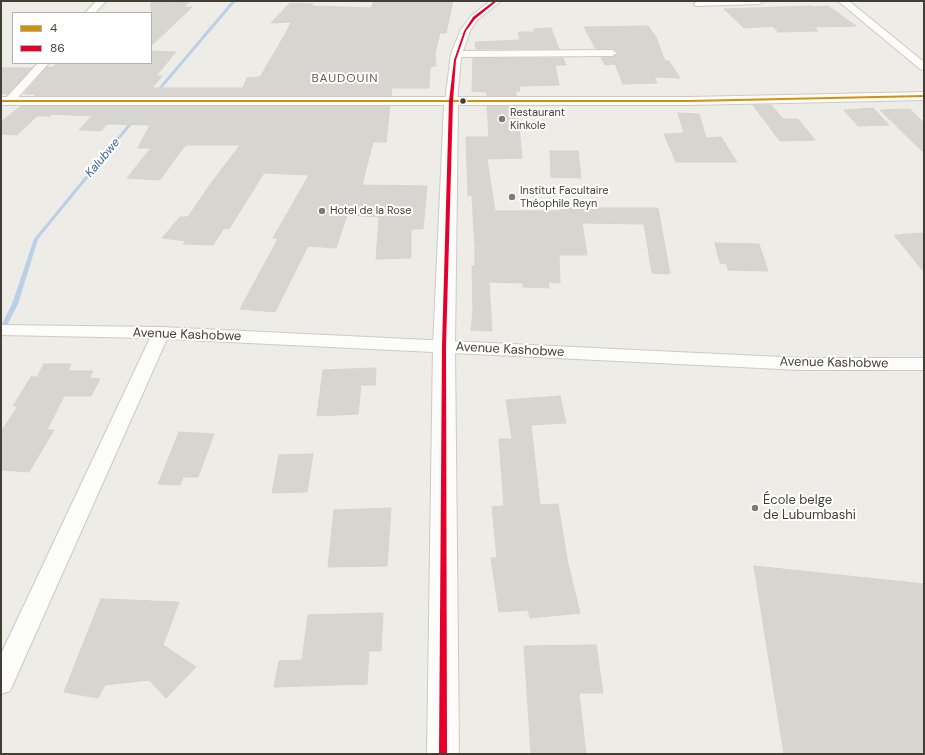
<!DOCTYPE html>
<html>
<head>
<meta charset="utf-8">
<style>
  body { margin:0 }
  #map { position:relative; width:925px; height:755px; overflow:hidden; background:#edece7; font-family:"DM Sans",sans-serif }
  canvas { display:block }
  .frame { position:absolute; inset:0; border:2px solid #413e35; pointer-events:none }
  .legend { position:absolute; left:12px; top:12px; width:140px; height:52px; box-sizing:border-box; background:#fff; border:1px solid #b3b2ae; margin:0; padding:5px 7px; list-style:none; font-size:12px; color:#413e35 }
  .legend li { display:flex; align-items:center; gap:8px; height:20px }
  .legend b { width:20px; border:1px solid #b3b2ae }
</style>
</head>
<body>
<div id="map">
<canvas width="925" height="755"></canvas>
<div class="frame"></div>
<ul class="legend">
<li><b style="height:5px;background:#d3910b"></b>4</li>
<li><b style="height:5px;background:#e4002b"></b>86</li>
</ul>
</div>
<script>
const ctx = document.querySelector('canvas').getContext('2d');
ctx.lineJoin = 'round';
const toPath = rows => new Path2D(rows.map(r => 'M' + r).join(''));
function fill(path, color) { ctx.fillStyle = color; ctx.fill(path, 'evenodd'); }
function trace(path, color, width, dash) { ctx.strokeStyle = color; ctx.lineWidth = width; ctx.lineCap = dash ? 'butt' : 'round'; ctx.setLineDash(dash || []); ctx.stroke(path); }
function drawText(font, color, halo, rows, align = 'center') {
  ctx.font = font + ' "DM Sans",sans-serif'; ctx.lineWidth = 4; ctx.setLineDash([]); ctx.textBaseline = 'middle'; ctx.strokeStyle = halo; ctx.fillStyle = color; for (const [text, x, y, turn = 0] of rows) {
    ctx.save(); ctx.translate(x, y); ctx.rotate((+turn || 0) * Math.PI / 180); ctx.textAlign = isNaN(turn) ? turn : align; if (halo) ctx.strokeText(text, 0, 0); ctx.fillText(text, 0, 0); ctx.restore();
  }
}
const stream = toPath([
  [232,1,236,1,157,94,155,94,155,92,232,1],
  [134,117,137,118,38,239,18,304,4,331,1,333,1,326,12,304,34,239,134,117]
]);
const building = toPath([
  [151,1,189,2,183,7,192,7,151,46,151,1],
  [374,1,453,1,446,33,440,33,435,53,436,66,430,67,429,88,392,88,391,96,34,96,37,94,24,94,47,67,53,67,57,63,151,63,151,51,176,52,156,76,162,76,152,88,243,88,247,78,260,77,287,31,291,22,271,23,290,3,313,4,311,6,371,8,374,1],
  [811,6,813,7,828,6,856,26,814,27,818,31,778,32,773,26,744,28,724,9,811,6],
  [648,26,656,37,665,61,669,61,680,78,654,77,657,83,623,84,615,64,605,65,601,58,613,57,618,52,612,48,596,49,584,27,648,26],
  [551,28,559,49,476,49,475,42,520,40,518,32,535,32,534,29,551,28],
  [473,58,563,58,566,65,555,65,559,85,519,86,520,91,516,91,516,96,487,96,487,92,472,91,473,58],
  [1,68,32,68,8,94,1,94,1,68],
  [753,105,771,105,783,119,798,119,815,140,780,141,753,105],
  [21,106,390,106,386,142,373,142,362,185,427,186,423,229,411,229,411,258,376,259,379,217,347,215,336,248,308,246,275,312,240,309,278,239,273,238,309,175,264,173,229,229,224,228,213,245,183,244,186,241,162,238,180,217,188,217,209,186,240,145,187,145,184,147,160,180,127,178,151,148,138,148,150,125,107,124,101,131,79,130,92,116,51,114,50,116,37,116,17,135,1,134,1,122,21,106],
  [487,106,517,106,522,158,487,159,495,211,560,211,560,208,658,208,670,274,652,273,644,224,582,223,587,255,559,255,560,283,548,282,549,288,523,287,523,283,489,282,492,331,471,330,473,310,472,266,475,266,475,249,472,195,468,196,466,137,489,137,487,106],
  [873,108,889,125,858,126,844,110,873,108],
  [910,109,924,123,924,153,880,110,910,109],
  [678,113,699,114,706,138,721,137,737,162,676,162,664,134,684,133,678,113],
  [550,151,578,151,581,178,551,177,550,151],
  [924,233,924,272,894,235,924,233],
  [715,243,759,244,768,271,728,270,727,264,720,263,715,243],
  [44,364,71,364,68,371,93,371,89,378,100,379,91,396,64,396,47,430,54,430,29,472,1,470,1,432,18,406,13,406,31,377,37,377,44,364],
  [376,368,375,385,361,385,358,414,317,416,323,370,376,368],
  [560,396,566,423,531,425,540,505,558,504,568,564,580,613,530,618,528,610,499,612,491,558,497,558,492,507,504,506,499,439,512,439,506,400,560,396],
  [179,432,214,434,198,477,183,477,180,485,158,484,179,432],
  [313,454,307,492,272,493,279,455,313,454],
  [391,508,387,566,328,567,334,510,391,508],
  [754,566,924,584,924,754,784,754,754,566],
  [101,599,179,602,163,645,196,667,166,698,149,680,105,685,98,698,64,692,101,599],
  [383,613,381,651,369,651,367,684,274,687,279,661,302,660,308,615,383,613],
  [596,645,603,693,579,693,586,754,531,754,524,646,596,645]
]);
const minor = toPath([
  [96,1,106,1,95,13,85,13,96,1],
  [490,1,501,1,477,20,470,31,463,51,612,50,617,53,612,56,461,57,457,101,455,103,447,103,445,101,451,54,460,31,471,16,490,1],
  [699,1,764,1,759,4,696,6,694,4,696,2,699,1],
  [838,1,849,1,924,62,924,70,920,69,838,1],
  [38,63,49,63,13,103,5,103,3,101,5,99,38,63],
  [1,325,161,327,801,358,924,358,924,370,801,370,167,339,10,691,1,694,1,654,150,338,1,335,1,325]
]);
const tertiary = toPath([
  [924,92,924,100,690,105,458,105,455,346,459,754,427,754,433,346,444,105,1,105,1,97,690,97,924,92]
]);
const bus1 = toPath([
  [924,95,924,97,690,102,1,102,1,100,690,100,924,95]
]);
const bus2 = toPath([
  [494,1,497,1,475,19,466,31,456,60,453,101,446,346,447,754,439,754,442,346,449,101,454,60,464,31,473,17,494,1]
]);
const markers = [
  [463,101,3.5,"#413e35"],
  [502,119,4,"#7d7b73"],
  [512,197,4,"#7d7b73"],
  [322,211,4,"#7d7b73"],
  [755,508,4,"#7d7b73"]
];
const farPoinames = [
  ["Restaurant",510,113],
  ["Kinkole",510,126],
  ["Institut Facultaire",520,191],
  ["Théophile Reyn",520,204],
  ["Hotel de la Rose",330,211]
];
const farNeighbourhoodnames = [
  ["BAUDOUIN",345,79]
];
const farWaternames = [
  ["Kalubwe",103,158,-50]
];
const streetNames = [
  ["Avenue Kashobwe",187,335,2],
  ["Avenue Kashobwe",510,350,3],
  ["Avenue Kashobwe",834,363,1]
];
const poiNames = [
  ["École belge",763,501],
  ["de Lubumbashi",763,516]
];
fill(stream, '#bbcfe7');
fill(building, '#d6d5d0');
trace(building, '#d5d3cd', 1);
trace(minor, '#cbcac5', 2);
trace(tertiary, '#cbcac5', 2);
fill(minor, '#fcfcfb');
fill(tertiary, '#fcfcfb');
fill(bus1, '#d3910b');
fill(bus2, '#e4002b');
for (const [x, y, r, color] of markers) { const dot = new Path2D(); dot.arc(x, y, r, 0, 2 * Math.PI); ctx.fillStyle = color; ctx.fill(dot); trace(dot, '#fff', 1.5); }
drawText('11px', '#413e35', '#fff', farPoinames, 'left');
ctx.letterSpacing = '1px';
drawText('12px', '#635e4d', '#fff', farNeighbourhoodnames);
ctx.letterSpacing = '0px';
drawText('italic 12px', '#3a64a1', '#fff', farWaternames);
drawText('13px', '#413e35', '#fff', streetNames);
drawText('13px', '#413e35', '#fff', poiNames, 'left');
</script>
</body>
</html>
